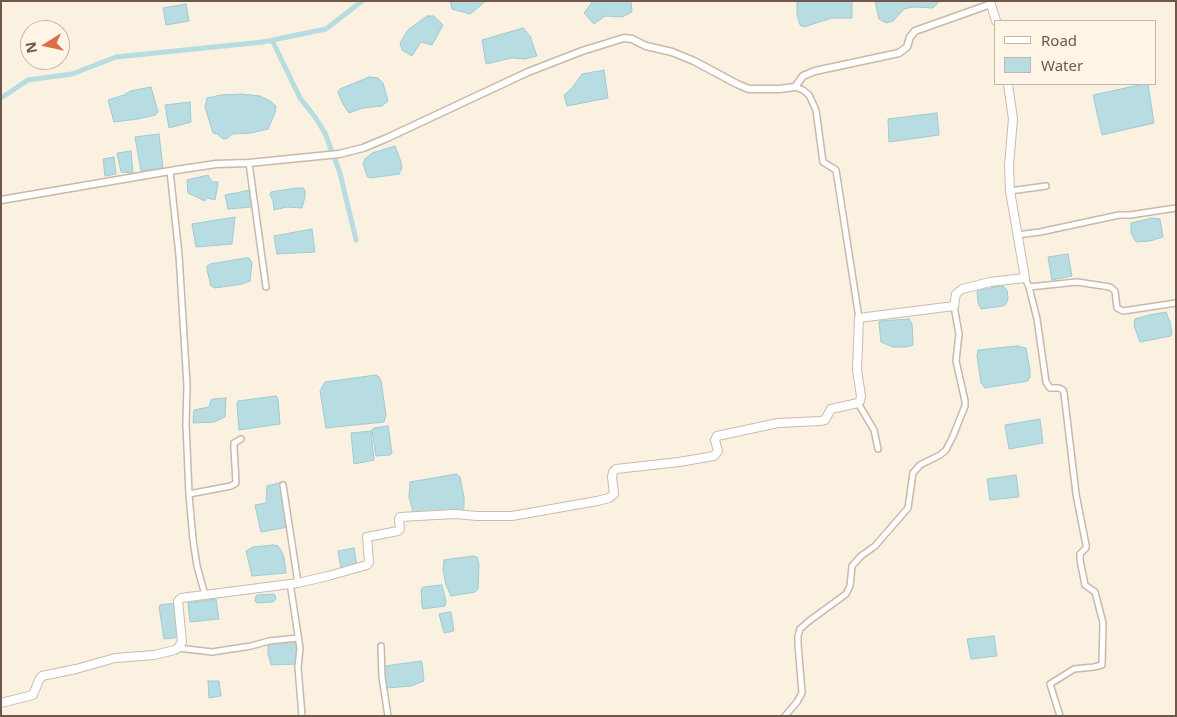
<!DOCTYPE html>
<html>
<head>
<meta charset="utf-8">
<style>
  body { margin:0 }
  #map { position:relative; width:1177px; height:717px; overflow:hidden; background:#faf1e1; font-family:"Noto Sans",sans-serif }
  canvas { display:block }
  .frame { position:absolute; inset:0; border:2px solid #705749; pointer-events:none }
  .legend { position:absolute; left:994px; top:20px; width:162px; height:65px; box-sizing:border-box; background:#fef5e6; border:1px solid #c5b6a7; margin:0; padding:6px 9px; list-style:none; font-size:15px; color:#705749 }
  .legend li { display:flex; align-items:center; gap:10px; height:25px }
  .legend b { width:25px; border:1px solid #c5b6a7 }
  .north { position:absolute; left:20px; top:20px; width:50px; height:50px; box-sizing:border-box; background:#fef5e6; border:1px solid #c5b6a7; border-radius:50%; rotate:260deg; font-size:14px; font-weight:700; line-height:20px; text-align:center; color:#705749 }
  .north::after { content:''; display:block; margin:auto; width:18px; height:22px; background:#de6d4c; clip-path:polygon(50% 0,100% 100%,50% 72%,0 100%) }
</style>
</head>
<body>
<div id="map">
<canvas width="1177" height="717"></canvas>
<div class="frame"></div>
<ul class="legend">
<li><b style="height:6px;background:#fff"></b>Road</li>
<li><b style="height:14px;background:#b7dce2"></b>Water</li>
</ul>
<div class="north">N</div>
</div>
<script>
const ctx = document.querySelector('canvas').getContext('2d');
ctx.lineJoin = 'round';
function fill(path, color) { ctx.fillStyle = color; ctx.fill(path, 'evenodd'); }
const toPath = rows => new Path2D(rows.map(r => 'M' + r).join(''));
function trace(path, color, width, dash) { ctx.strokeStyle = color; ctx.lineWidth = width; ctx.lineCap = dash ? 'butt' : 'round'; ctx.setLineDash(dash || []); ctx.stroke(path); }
const water = toPath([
  [450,1,486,1,470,14,452,9,450,1],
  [593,1,631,1,632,12,622,17,605,16,594,24,584,13,593,1],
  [797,1,852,1,852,18,832,18,804,27,800,25,797,14,797,1],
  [875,1,938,1,938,3,933,8,913,7,904,9,893,21,886,23,879,19,875,1],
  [186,4,189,21,166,25,163,8,186,4],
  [427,16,434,16,443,25,432,45,421,42,412,56,402,50,400,43,408,30,427,16],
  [523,28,530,36,537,56,525,59,512,58,486,64,482,40,523,28],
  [604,70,608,98,567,106,564,95,572,88,582,74,604,70],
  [369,77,378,78,383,83,388,101,382,106,363,108,349,113,343,104,338,92,340,89,369,77],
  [1144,84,1148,84,1154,123,1102,135,1093,95,1144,84],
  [151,87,158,112,155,115,138,119,114,122,108,100,124,95,130,91,151,87],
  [241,94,260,96,270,101,276,106,275,113,268,129,251,133,232,134,228,138,223,139,217,134,213,133,205,107,207,98,221,95,241,94],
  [190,102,191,122,169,128,165,105,190,102],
  [937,113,939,135,889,142,888,119,937,113],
  [159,134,163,168,141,171,135,137,159,134],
  [395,146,401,162,402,168,399,174,370,178,367,176,363,163,365,159,372,153,395,146],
  [131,151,133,173,121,172,117,153,131,151],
  [114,157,116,174,105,176,103,159,114,157],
  [208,175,212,182,218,182,218,184,215,200,207,198,205,201,188,193,187,180,208,175],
  [296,188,303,188,305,190,305,197,302,208,287,207,274,210,273,201,270,195,271,192,296,188],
  [251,190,252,207,228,209,225,195,251,190],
  [235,217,232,244,196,247,192,224,235,217],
  [1152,218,1160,219,1163,237,1150,241,1136,242,1131,233,1131,223,1152,218],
  [312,229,315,252,277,254,274,236,312,229],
  [1068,254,1072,276,1052,280,1048,257,1068,254],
  [245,258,249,258,252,263,250,281,242,284,215,288,211,286,207,270,207,266,210,264,245,258],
  [999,286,1003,286,1007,290,1008,298,1006,304,1003,306,981,309,978,303,977,291,999,286],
  [1166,312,1170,322,1172,333,1171,336,1140,342,1134,326,1135,319,1149,315,1166,312],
  [909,319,912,323,913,345,906,347,893,347,881,342,879,323,880,321,909,319],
  [1017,346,1026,348,1030,370,1030,377,1028,381,985,388,981,383,977,356,978,350,1017,346],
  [376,375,379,377,381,381,386,415,384,422,326,428,320,391,325,382,376,375],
  [276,396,278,399,280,424,239,430,237,404,238,401,276,396],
  [226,398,225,417,214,422,193,423,194,410,209,407,211,400,213,399,226,398],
  [1040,419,1043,443,1009,449,1005,425,1040,419],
  [388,426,392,453,390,455,376,456,372,430,374,428,388,426],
  [371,431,374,460,354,464,351,433,371,431],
  [456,474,460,477,464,497,464,507,462,511,413,512,409,497,410,482,456,474],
  [1016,475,1019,497,990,500,987,479,1016,475],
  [282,482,288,527,261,532,255,505,266,503,267,486,282,482],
  [273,545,278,546,281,550,284,557,286,573,252,576,246,551,253,547,273,545],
  [354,548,357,566,341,569,338,551,354,548],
  [472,556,477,557,479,565,478,589,475,592,451,596,446,585,443,570,444,560,472,556],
  [442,585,446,601,445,606,423,609,422,607,421,590,423,587,442,585],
  [273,594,275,595,276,599,273,602,257,603,255,601,256,596,258,595,273,594],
  [216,599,219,619,190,622,188,603,216,599],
  [176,603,180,637,164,639,159,607,160,605,176,603],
  [449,612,451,612,454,631,444,633,439,614,449,612],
  [994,636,997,656,971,659,967,639,994,636],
  [297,639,299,642,297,664,271,665,268,653,268,644,270,641,297,639],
  [421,661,422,662,424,681,411,686,387,688,384,676,385,666,421,661],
  [208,681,219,681,221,696,209,698,208,681]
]);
const canal = toPath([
  [272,40,300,98,315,117,325,133,340,173,356,240],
  [1,98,28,80,72,74,116,57,263,42,326,29,362,1]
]);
const minor = toPath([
  [795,87,803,90,809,95,816,110,823,162,836,170,859,318],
  [249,163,266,287],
  [170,171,179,255,187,385,186,424,189,494,193,540,197,566,205,595],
  [1010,191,1046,186],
  [1017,235,1040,232,1119,215,1130,215,1176,208],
  [1025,278,1029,287,1037,319,1046,382,1050,388,1059,388,1063,390,1064,393,1076,494,1086,545,1086,548,1080,554,1080,560,1085,585,1095,592,1103,623,1102,665,1094,667,1074,669,1050,684,1060,716],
  [1029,287,1077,282,1110,287,1115,291,1117,308,1123,311,1176,303],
  [858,403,874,430,878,449],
  [283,485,298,583],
  [189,494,231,486,236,483,234,448,234,443,241,439],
  [290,583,300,648,298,667,302,716],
  [381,646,382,677,388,716],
  [178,648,212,652,251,646,269,641,298,638],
  [785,716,797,702,802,693,798,644,798,636,800,629,809,621,846,594,850,586,852,566,861,556,875,546,908,508,913,473,920,465,940,455,946,450,953,436,965,406,965,401,956,361,959,334,954,306]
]);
const tertiary = toPath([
  [1,200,176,170,216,164,249,163,339,154,363,148,387,138,528,72,582,51,624,38,632,39,646,46,672,52,694,61,737,84,749,89,779,89,795,87,803,76,815,71,899,53,907,47,910,37,915,31,991,4]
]);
const secondary = toPath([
  [990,1,996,21],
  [1,703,33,695,39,680,42,676,76,669,115,658,154,655,175,650,178,648,182,642,178,601,181,598,298,583,328,576,367,565,369,562,367,537,398,531,400,529,399,519,400,517,455,514,477,516,512,516,597,501,609,498,614,494,612,477,613,472,616,469,679,462,714,456,718,451,715,440,717,436,778,423,820,421,825,420,831,409,858,403,860,401,861,396,857,370,859,318,954,306,956,294,962,289,990,282,1025,278,1010,191,1009,165,1013,119,1008,84]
]);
fill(water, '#b7dce2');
trace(water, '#9ecbd3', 1);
trace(canal, '#b7dce2', 5);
trace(minor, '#cab8a8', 8);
trace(tertiary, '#cab8a8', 9);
trace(secondary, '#cfbaa9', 10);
trace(minor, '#fff', 5);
trace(tertiary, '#fff', 6);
trace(secondary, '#fff', 8);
</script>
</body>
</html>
